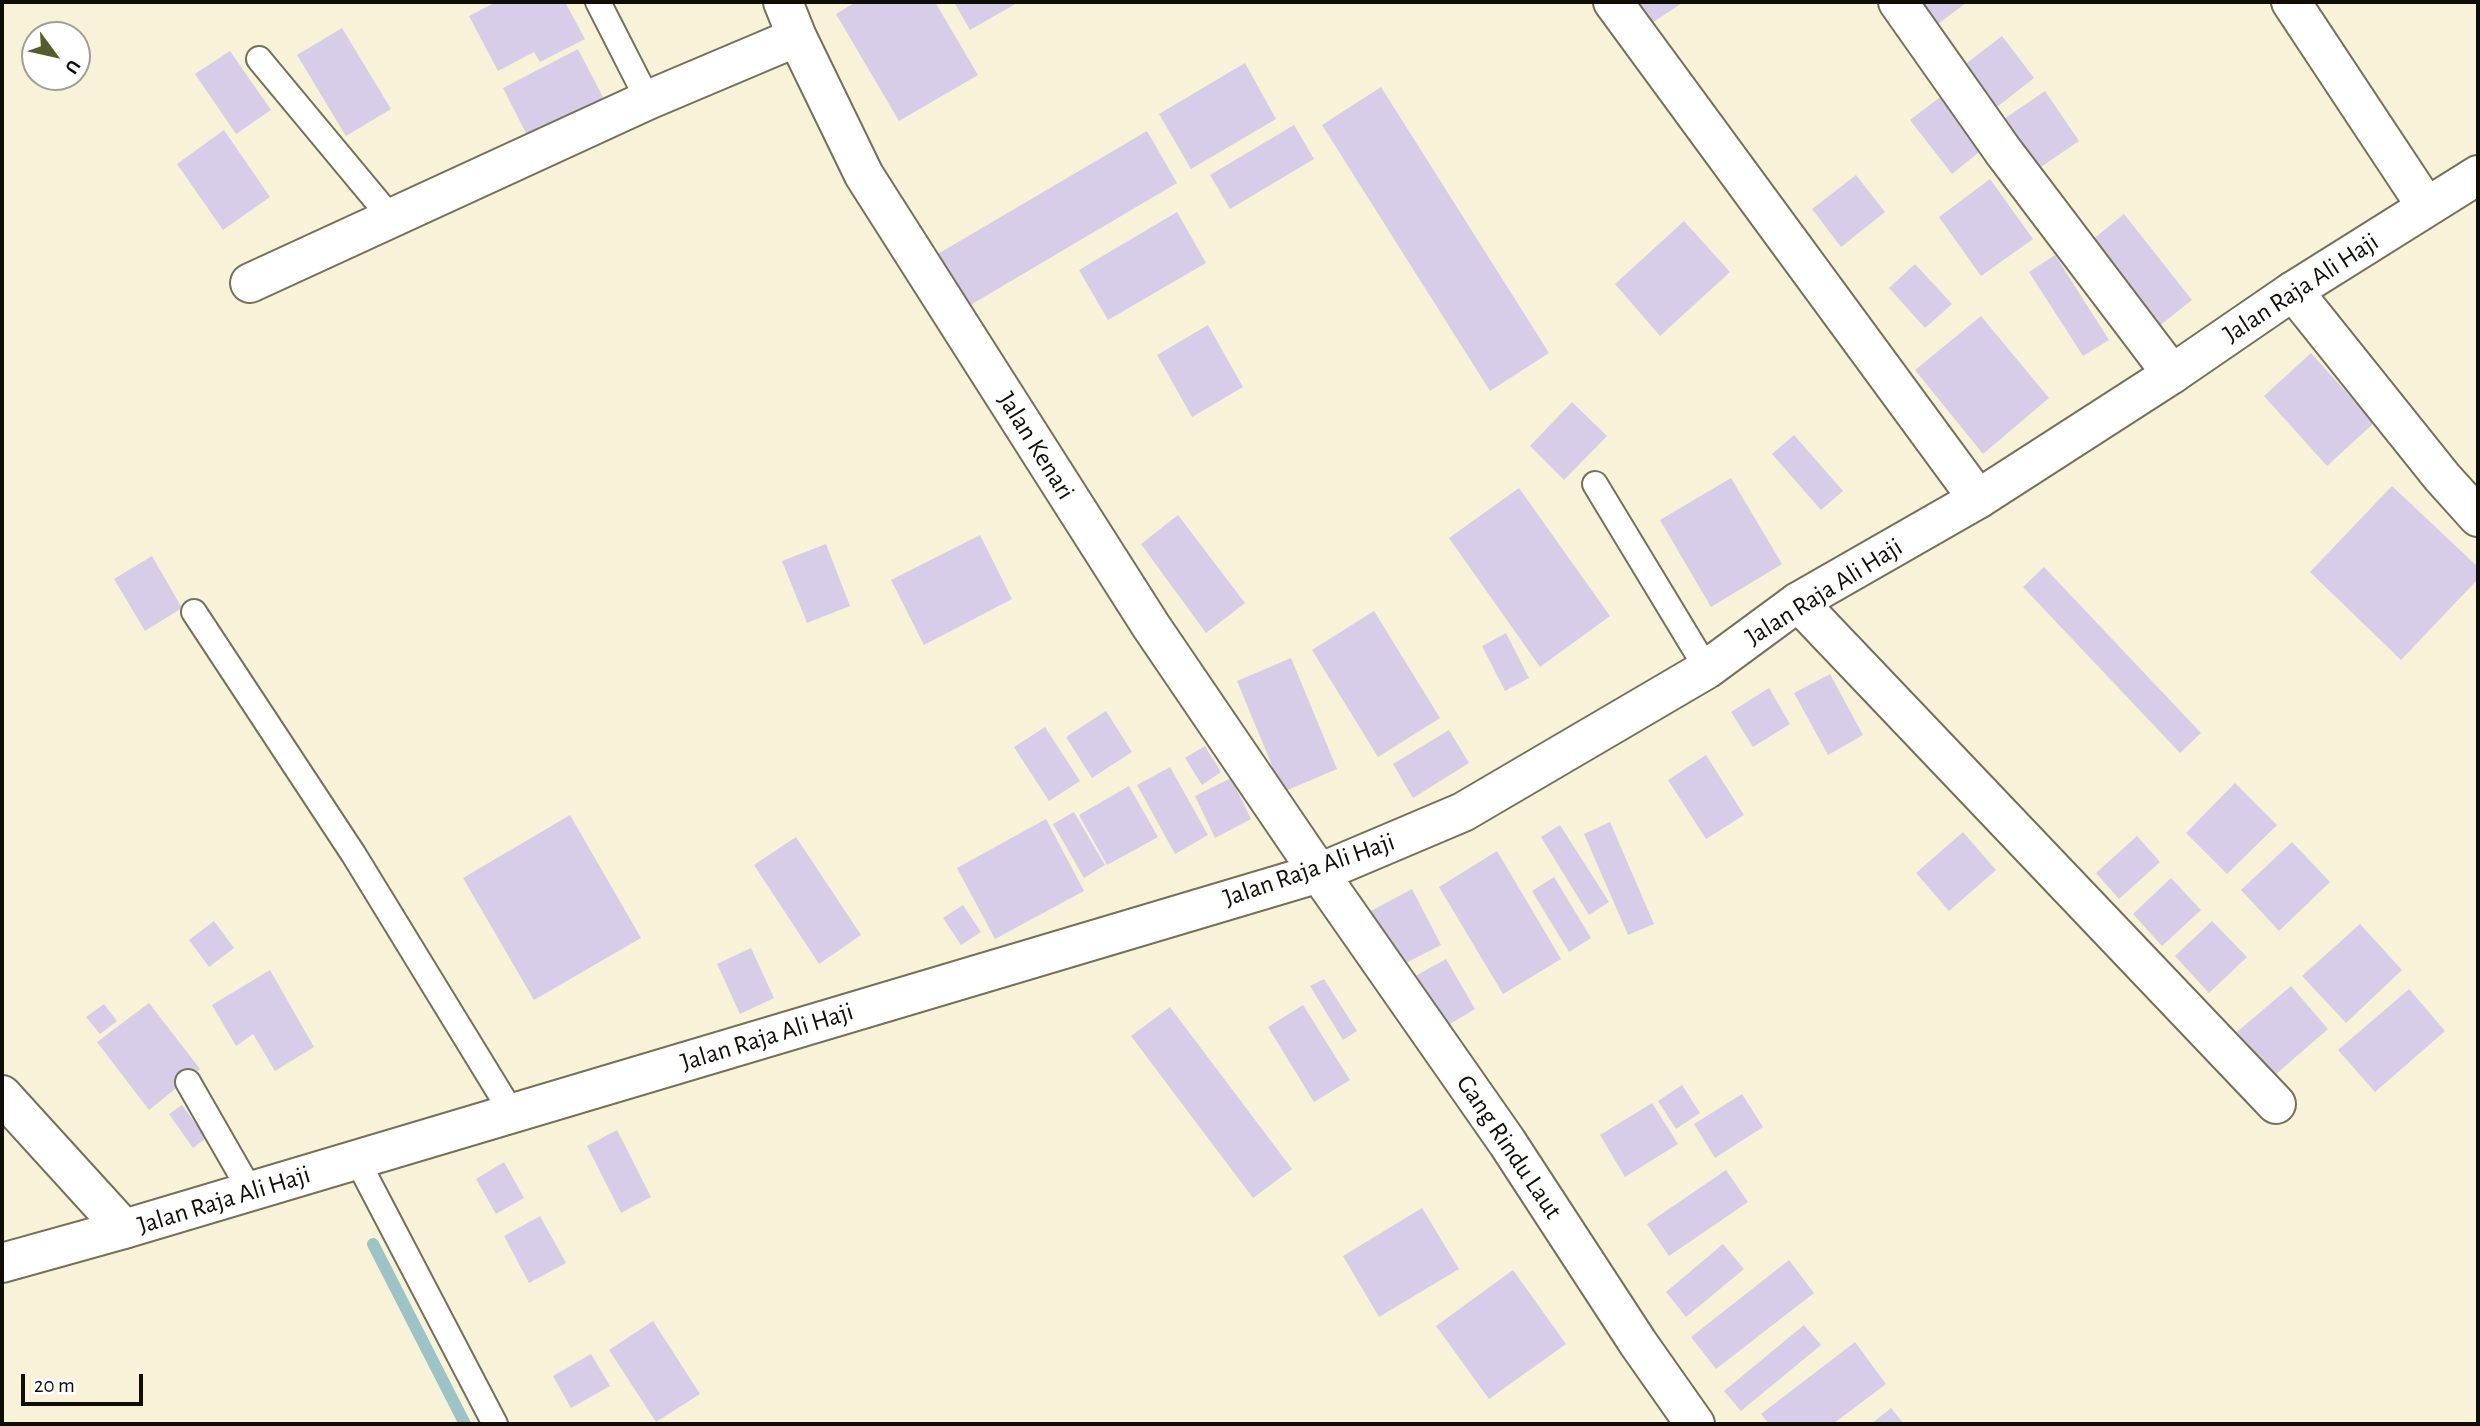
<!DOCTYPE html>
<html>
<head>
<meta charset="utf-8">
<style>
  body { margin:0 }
  #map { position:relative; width:2480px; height:1426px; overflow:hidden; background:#f8f2d8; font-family:"Alegreya Sans",sans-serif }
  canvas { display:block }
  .frame { position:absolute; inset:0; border:4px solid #0f0d05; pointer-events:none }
  .north { position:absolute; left:21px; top:21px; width:70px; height:70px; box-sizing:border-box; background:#fff; border:2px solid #9f9e9b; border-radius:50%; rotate:123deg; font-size:19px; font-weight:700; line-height:28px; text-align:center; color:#0f0d05 }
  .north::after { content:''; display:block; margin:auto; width:24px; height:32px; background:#555d2c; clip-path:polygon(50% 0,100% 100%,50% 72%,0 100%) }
  .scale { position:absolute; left:21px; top:1374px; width:122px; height:32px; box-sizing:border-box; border:4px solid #0f0d05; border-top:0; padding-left:9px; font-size:21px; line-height:24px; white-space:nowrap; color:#0f0d05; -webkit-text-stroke:5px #fff; paint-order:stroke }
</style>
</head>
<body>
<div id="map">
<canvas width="2480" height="1426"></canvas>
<div class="frame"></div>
<div class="north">U</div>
<div class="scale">20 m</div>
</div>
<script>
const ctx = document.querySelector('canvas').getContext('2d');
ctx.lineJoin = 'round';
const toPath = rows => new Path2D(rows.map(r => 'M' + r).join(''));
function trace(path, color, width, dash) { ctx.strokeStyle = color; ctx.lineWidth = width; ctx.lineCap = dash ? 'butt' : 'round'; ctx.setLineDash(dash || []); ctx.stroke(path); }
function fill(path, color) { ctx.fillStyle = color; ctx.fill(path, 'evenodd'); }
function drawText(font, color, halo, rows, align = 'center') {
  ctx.font = font + ' "Alegreya Sans",sans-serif'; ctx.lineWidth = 7; ctx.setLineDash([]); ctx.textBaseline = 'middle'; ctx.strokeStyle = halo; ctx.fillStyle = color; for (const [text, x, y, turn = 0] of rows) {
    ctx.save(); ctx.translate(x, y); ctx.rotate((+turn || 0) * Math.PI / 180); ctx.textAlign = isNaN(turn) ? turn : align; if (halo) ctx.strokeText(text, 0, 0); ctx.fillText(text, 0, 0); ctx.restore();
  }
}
const stream = toPath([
  [373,1244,465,1424]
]);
const building = toPath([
  [496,2,565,2,585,39,540,62,534,52,498,71,469,16],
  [856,2,935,2,978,75,899,121,836,14],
  [954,2,1019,2,970,30],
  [1623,2,1684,2,1641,30],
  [1921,2,1967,2,1938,24],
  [342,28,391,109,346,136,297,55],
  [2002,36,2034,78,1992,111,1959,69],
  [578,49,607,105,532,145,503,88],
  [230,51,271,110,236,134,195,74],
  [1245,63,1276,119,1191,169,1159,114],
  [1381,87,1549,353,1490,391,1322,125],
  [2045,91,2079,141,2038,169,2004,119],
  [1943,95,1984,148,1952,174,1910,120],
  [1294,125,1314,159,1230,209,1210,175],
  [224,130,270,197,223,230,177,164],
  [1147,131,1177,183,967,307,936,255],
  [1856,175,1885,212,1841,247,1812,209],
  [1990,179,2033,239,1981,276,1939,217],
  [1177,212,1206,263,1108,320,1079,270],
  [2124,214,2192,300,2158,327,2091,241],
  [1684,221,1730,272,1660,336,1615,284],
  [2055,255,2109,340,2083,356,2029,272],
  [1915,264,1952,304,1925,328,1889,288],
  [1981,316,2049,398,1983,454,1915,370],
  [1208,325,1243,387,1192,417,1157,355],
  [2311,353,2374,423,2327,466,2264,396],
  [1572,402,1607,436,1564,480,1530,446],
  [1794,435,1843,491,1821,510,1772,454],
  [1731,478,1782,564,1711,607,1660,520],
  [2392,486,2478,567,2478,579,2401,660,2310,572],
  [1519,488,1610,616,1540,667,1449,538],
  [1178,515,1245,603,1206,633,1141,544],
  [980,535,1012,599,924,645,891,580],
  [826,544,850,606,807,623,782,561],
  [152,556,182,608,145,631,114,579],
  [2044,567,2201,733,2180,753,2023,587],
  [1374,611,1440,718,1378,757,1312,650],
  [1506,633,1529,678,1505,691,1482,646],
  [1291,658,1337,769,1283,792,1237,681],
  [1830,674,1863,735,1828,755,1794,693],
  [1769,688,1790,724,1753,747,1731,712],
  [1106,711,1132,752,1092,778,1066,737],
  [1045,727,1080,781,1049,801,1014,747],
  [1449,730,1469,763,1413,798,1393,764],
  [1205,746,1221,772,1202,785,1185,758],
  [1706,755,1744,815,1706,839,1668,780],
  [1170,767,1208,835,1175,854,1137,785],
  [1231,778,1251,819,1215,838,1195,796],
  [2235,783,2277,825,2227,874,2186,833],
  [1129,786,1158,837,1107,865,1079,815],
  [1074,812,1105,865,1084,878,1053,824],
  [570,815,641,938,534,1000,463,878],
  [1046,819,1084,891,995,939,957,868],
  [1610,822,1654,924,1628,935,1584,834],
  [1560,825,1609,902,1589,915,1541,837],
  [1963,832,1996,870,1949,911,1916,873],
  [2137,836,2160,862,2119,899,2096,873],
  [796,837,861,935,819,964,754,865],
  [2292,842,2330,882,2279,931,2241,890],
  [1497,851,1561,959,1503,994,1439,887],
  [1554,877,1591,938,1569,952,1532,891],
  [2171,878,2201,910,2162,946,2133,914],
  [1412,889,1441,945,1398,967,1369,912],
  [963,905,981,932,961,945,943,918],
  [214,921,234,948,209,967,189,940],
  [2212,921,2247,957,2209,993,2175,956],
  [2360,924,2402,970,2346,1023,2302,976],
  [751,948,774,998,740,1014,717,964],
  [1446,959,1475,1009,1440,1030,1410,979],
  [270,970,314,1047,275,1071,253,1034,236,1046,212,1005],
  [1324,979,1357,1031,1343,1040,1310,986],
  [2291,986,2328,1029,2275,1075,2237,1032],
  [2409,989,2445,1031,2375,1092,2338,1050],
  [149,1003,200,1069,149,1110,97,1042],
  [104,1004,117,1021,100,1034,86,1017],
  [1303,1005,1350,1080,1314,1102,1268,1027],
  [1170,1007,1292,1169,1253,1198,1131,1036],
  [1682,1085,1700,1113,1676,1129,1658,1101],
  [1742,1094,1763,1127,1715,1158,1694,1124],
  [1652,1103,1678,1144,1625,1177,1600,1135],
  [182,1105,206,1138,193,1148,169,1114],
  [617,1130,651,1197,621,1213,587,1146],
  [504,1162,524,1198,496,1214,476,1179],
  [1726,1170,1748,1202,1669,1256,1647,1224],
  [1422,1208,1459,1269,1379,1317,1343,1256],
  [540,1216,566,1263,529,1283,504,1236],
  [1723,1244,1744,1269,1686,1317,1666,1292],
  [1789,1260,1814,1293,1716,1369,1691,1337],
  [1513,1270,1566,1344,1489,1399,1436,1326],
  [653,1321,700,1394,656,1422,609,1350],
  [1804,1325,1821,1345,1741,1411,1724,1391],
  [1855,1342,1886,1384,1833,1424,1769,1424,1761,1414],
  [591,1354,610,1386,571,1408,553,1376],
  [1891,1408,1904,1424,1871,1424]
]);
const service = toPath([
  [598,2,648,100],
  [259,59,392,219],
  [1595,484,1707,669],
  [194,612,354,855,512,1113],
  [188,1082,251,1192],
  [357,1160,495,1424]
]);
const minor = toPath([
  [783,2,797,37,864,175,1151,626,1319,873,1507,1142,1638,1343,1695,1424],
  [1613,2,1978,499],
  [1898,2,2003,151,2172,374],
  [2291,2,2426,206],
  [250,283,648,100,797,37],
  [2293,291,2442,477,2478,517],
  [1798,602,2276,1104],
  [2,1095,124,1229]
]);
const primary = toPath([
  [2,1263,124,1229,1319,873,1463,812,1707,669,1798,602,1978,499,2172,374,2293,291,2478,175]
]);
const streetNames = [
  ["Jalan Raja Ali Haji",2301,288,-33],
  ["Jalan Kenari",1036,446,58],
  ["Jalan Raja Ali Haji",1824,592,-32],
  ["Jalan Raja Ali Haji",1309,870,-19],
  ["Jalan Raja Ali Haji",767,1037,-17],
  ["Gang Rindu Laut",1509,1147,56],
  ["Jalan Raja Ali Haji",224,1200,-17]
];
trace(stream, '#9cc3c5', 12);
fill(building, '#d8cde9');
trace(service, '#757059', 28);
trace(minor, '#757059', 42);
trace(primary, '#757059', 42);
trace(service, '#fff', 24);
trace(minor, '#fff', 38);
trace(primary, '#fff', 38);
drawText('26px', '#0f0d05', '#fff', streetNames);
</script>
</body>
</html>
